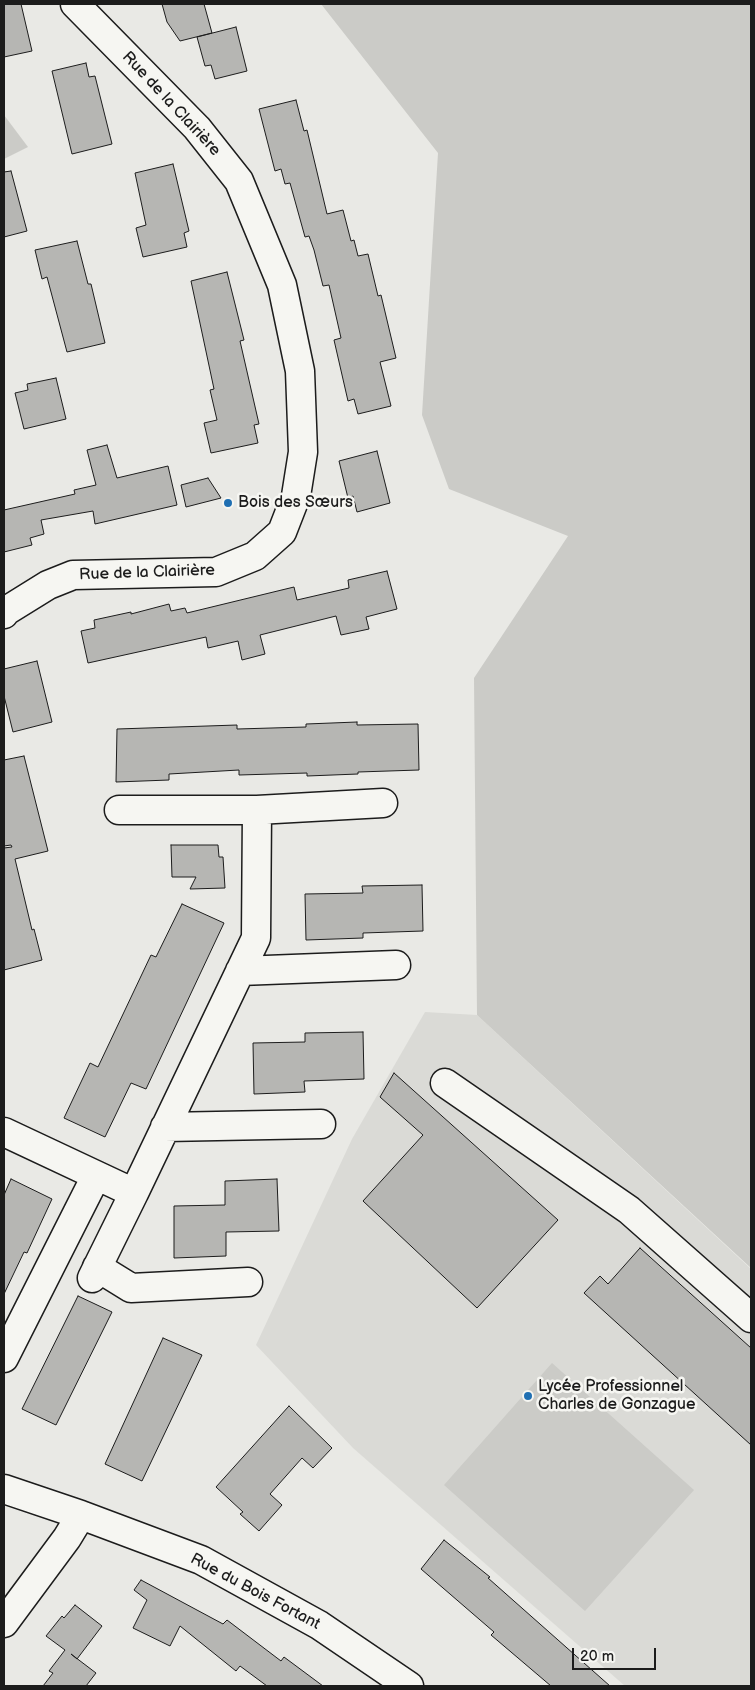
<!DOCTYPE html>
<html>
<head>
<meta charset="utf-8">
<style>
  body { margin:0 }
  #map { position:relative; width:755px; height:1690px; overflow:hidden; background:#e9e9e5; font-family:"Balsamiq Sans",sans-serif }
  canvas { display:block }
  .frame { position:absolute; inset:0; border:5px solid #1c1c1c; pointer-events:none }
  .scale { position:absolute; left:572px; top:1648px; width:84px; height:22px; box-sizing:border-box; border:2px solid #1c1c1c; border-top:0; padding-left:6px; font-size:15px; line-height:18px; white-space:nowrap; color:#1c1c1c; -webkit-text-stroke:4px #f6f6f2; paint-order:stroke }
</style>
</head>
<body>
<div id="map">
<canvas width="755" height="1690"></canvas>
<div class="frame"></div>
<div class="scale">20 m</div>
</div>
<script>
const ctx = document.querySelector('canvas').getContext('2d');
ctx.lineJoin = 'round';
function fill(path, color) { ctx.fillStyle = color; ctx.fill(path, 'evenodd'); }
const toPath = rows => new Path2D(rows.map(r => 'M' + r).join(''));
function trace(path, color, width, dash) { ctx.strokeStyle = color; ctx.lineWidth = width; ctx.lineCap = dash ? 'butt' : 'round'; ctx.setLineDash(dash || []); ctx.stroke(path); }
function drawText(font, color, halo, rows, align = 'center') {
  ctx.font = font + ' "Balsamiq Sans",sans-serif'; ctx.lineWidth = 5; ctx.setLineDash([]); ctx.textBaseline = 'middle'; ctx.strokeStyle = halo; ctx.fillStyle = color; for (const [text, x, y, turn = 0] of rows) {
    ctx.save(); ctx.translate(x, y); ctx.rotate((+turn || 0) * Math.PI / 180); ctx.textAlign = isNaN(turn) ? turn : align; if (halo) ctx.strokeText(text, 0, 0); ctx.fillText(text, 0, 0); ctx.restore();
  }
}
const built = toPath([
  [425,1012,477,1015,751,1269,751,1686,625,1686,353,1448,256,1345,352,1139]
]);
const green = toPath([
  [321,4,751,4,751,1268,477,1015,474,678,568,536,449,489,422,415,438,153],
  [4,115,28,147,4,159],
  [552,1363,694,1490,585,1611,444,1485]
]);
const building = toPath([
  [4,4,21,4,32,51,4,57,4,4],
  [162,4,204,4,212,33,180,41,167,22,162,4],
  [236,27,247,71,215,79,211,65,205,66,197,37,236,27],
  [86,63,89,77,95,76,112,144,72,154,52,71,86,63],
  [296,100,304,131,307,130,327,214,343,210,351,241,354,240,358,256,368,254,378,296,381,295,396,358,380,362,391,406,358,414,354,399,348,401,334,340,341,338,329,285,323,286,314,250,309,236,305,237,290,183,285,184,281,169,275,171,259,109,296,100],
  [173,164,189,231,184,233,187,247,143,257,136,228,146,225,135,173,173,164],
  [11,171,27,231,4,237,4,172,11,171],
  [77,241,88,284,91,284,105,343,67,352,47,277,42,279,35,250,77,241],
  [227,272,244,340,240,341,259,424,254,425,258,443,211,453,204,423,217,420,210,390,214,389,191,281,227,272],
  [56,378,66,419,24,429,15,393,28,390,27,384,56,378],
  [107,445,117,478,168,466,177,505,95,524,93,511,41,520,44,534,30,538,32,545,4,552,4,510,75,494,74,490,96,485,87,450,107,445],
  [377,451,390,503,357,512,353,496,348,498,339,461,377,451],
  [208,478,221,498,186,507,181,485,208,478],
  [387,571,397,609,366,617,369,629,341,635,336,616,260,635,265,654,242,660,238,641,208,648,206,637,88,663,81,631,95,628,94,620,131,612,131,614,169,604,171,611,185,608,187,613,294,587,297,600,349,588,348,580,387,571],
  [37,661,52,722,13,732,4,696,4,669,37,661],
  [357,722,357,725,418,724,419,770,358,772,358,774,307,776,307,773,239,775,239,770,169,774,169,780,116,782,117,729,237,725,237,729,306,727,306,724,357,722],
  [24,756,48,851,15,859,32,930,34,929,42,960,4,970,4,848,12,847,11,845,4,846,4,760,24,756],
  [171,845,218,845,219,857,223,857,225,888,190,889,196,877,172,877,171,845],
  [422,885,423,931,363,933,363,938,306,940,305,894,363,893,362,886,422,885],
  [182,904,224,923,146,1089,131,1083,105,1137,64,1118,90,1063,98,1067,151,955,156,957,182,904],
  [363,1032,364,1079,304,1081,305,1092,254,1094,253,1043,305,1042,305,1033,363,1032],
  [394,1073,558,1220,477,1308,363,1201,423,1135,380,1097,394,1073],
  [11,1179,52,1199,27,1253,24,1252,4,1294,4,1195,11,1179],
  [277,1179,279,1231,226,1232,226,1256,174,1258,174,1206,225,1205,225,1181,277,1179],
  [640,1248,751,1348,751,1445,584,1293,600,1276,608,1284,640,1248],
  [78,1296,112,1312,56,1425,22,1409,78,1296],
  [163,1338,202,1355,142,1481,105,1464,163,1338],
  [289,1406,332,1448,313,1468,302,1458,270,1494,282,1505,259,1531,240,1514,243,1512,216,1487,289,1406],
  [444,1540,490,1577,488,1578,610,1686,551,1686,491,1635,494,1632,421,1569,444,1540],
  [141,1580,223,1624,227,1620,281,1661,284,1657,323,1686,267,1686,240,1666,236,1671,180,1626,170,1646,133,1628,147,1600,134,1590,141,1580],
  [75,1605,102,1626,77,1659,71,1654,96,1673,86,1686,43,1686,53,1673,49,1671,65,1650,46,1636,62,1616,64,1618,75,1605]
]);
const minor = toPath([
  [4,614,6,611,48,585,73,575,216,572,255,556,282,532,296,496,303,452,300,371,282,285,239,181,197,128,75,4],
  [257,810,383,803],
  [240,971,396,965],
  [445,1083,629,1210,751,1318],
  [165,1127,321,1124],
  [4,1132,134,1193,256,938,257,810,119,810],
  [97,1267,131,1288,248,1282],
  [92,1278,134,1193],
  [4,1358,96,1176],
  [4,1489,81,1515,201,1560,319,1625,409,1686],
  [4,1623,67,1538,81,1515]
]);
const markers = [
  [228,503,5,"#1f6fb2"],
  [528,1396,5,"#1f6fb2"]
];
const streetNames = [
  ["Rue de la Clairière",171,104,47],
  ["Rue de la Clairière",147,573,-2],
  ["Rue du Bois Fortant",255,1592,28]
];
const poiNames = [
  ["Bois des Sœurs",238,503],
  ["Lycée Professionnel",538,1387],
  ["Charles de Gonzague",538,1405]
];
fill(built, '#dadad6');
fill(green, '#cbcbc7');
fill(building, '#b6b6b3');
trace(building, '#1c1c1c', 1);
trace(minor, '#1c1c1c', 31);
trace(minor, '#f6f6f2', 28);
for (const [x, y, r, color] of markers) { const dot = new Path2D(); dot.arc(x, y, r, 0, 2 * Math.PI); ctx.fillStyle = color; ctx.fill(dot); trace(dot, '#f6f6f2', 2); }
drawText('16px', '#1c1c1c', '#f6f6f2', streetNames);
drawText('16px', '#1c1c1c', '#f6f6f2', poiNames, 'left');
</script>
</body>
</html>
